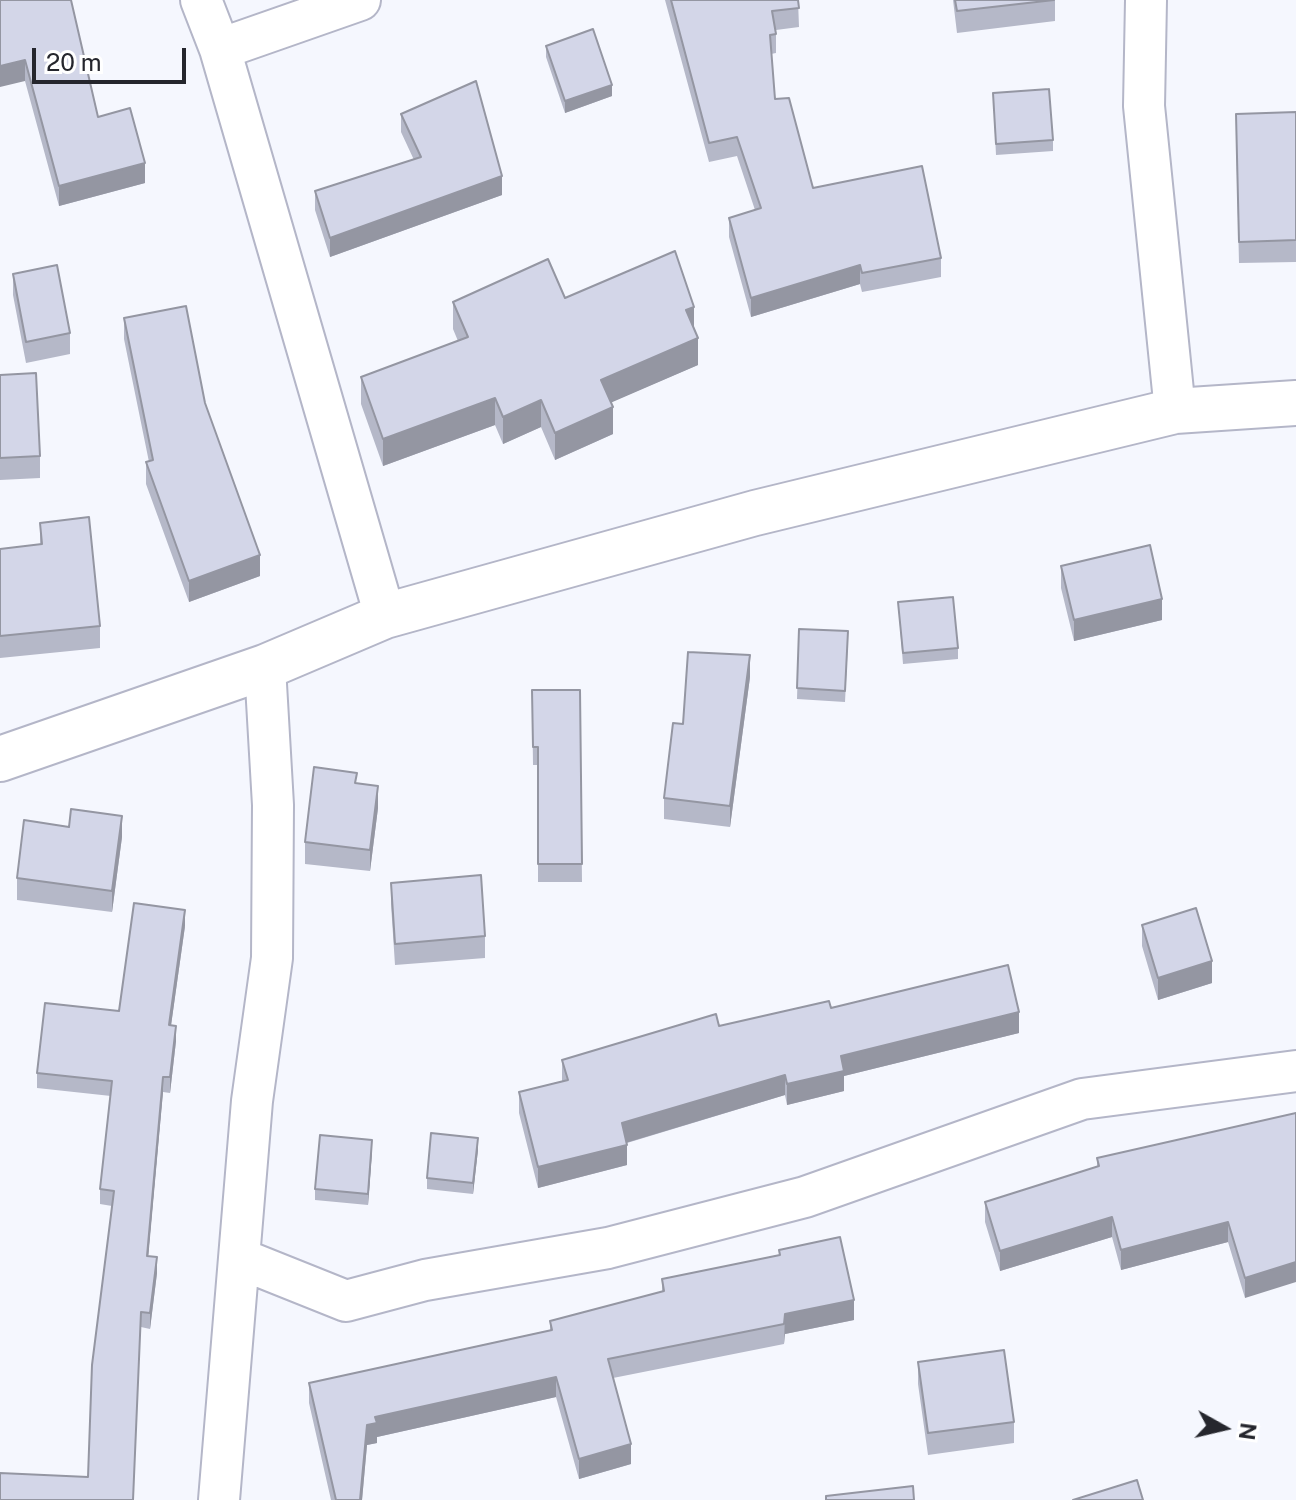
<!DOCTYPE html>
<html>
<head>
<meta charset="utf-8">
<style>
  body { margin:0 }
  #map { position:relative; width:1296px; height:1500px; overflow:hidden; background:#f5f7fe; font-family:"Public Sans",sans-serif }
  canvas { display:block }
  .north { position:absolute; left:1184px; top:1388px; width:80px; height:80px; -webkit-text-stroke:6px #fff; paint-order:stroke; rotate:98deg; font-size:22px; font-weight:700; line-height:32px; text-align:center; color:#25262d }
  .north::after { content:''; display:block; margin:auto; width:28px; height:36px; background:#25262d; clip-path:polygon(50% 0,100% 100%,50% 72%,0 100%) }
  .scale { position:absolute; left:32px; top:48px; width:154px; height:36px; box-sizing:border-box; border:4px solid #25262d; border-top:0; padding-left:10px; font-size:24px; line-height:28px; white-space:nowrap; color:#25262d; -webkit-text-stroke:6px #fff; paint-order:stroke }
</style>
</head>
<body>
<div id="map">
<canvas width="1296" height="1500"></canvas>
<div class="north">N</div>
<div class="scale">20 m</div>
</div>
<script>
const ctx = document.querySelector('canvas').getContext('2d');
ctx.lineJoin = 'round';
const toPath = rows => new Path2D(rows.map(r => 'M' + r).join(''));
function trace(path, color, width, dash) { ctx.strokeStyle = color; ctx.lineWidth = width; ctx.lineCap = dash ? 'butt' : 'round'; ctx.setLineDash(dash || []); ctx.stroke(path); }
function fill(path, color) { ctx.fillStyle = color; ctx.fill(path, 'evenodd'); }
const street = toPath([
  [201,0,220,49,385,616],
  [1146,0,1144,106,1175,411],
  [220,49,360,0],
  [241,1259,346,1301,425,1280,608,1248,805,1197,1082,1099,1296,1071],
  [219,1500,252,1101,272,958,273,805,265,667]
]);
const secondary = toPath([
  [0,759,265,667,385,616,755,513,1175,411,1296,403]
]);
const wall = toPath([
  [0,0,98,117,145,183,59,206,25,81],
  [665,0,798,0,799,27,776,30,776,53,771,54,775,99,813,188,941,258,941,277,862,292,860,284,751,317,729,237,729,218,755,210,737,156,709,162],
  [953,0,1055,0,1055,21,957,33],
  [546,46,612,96,565,113,546,57],
  [993,93,1053,140,1053,151,996,155],
  [1296,112,1296,262,1239,263,1236,136],
  [401,114,502,195,330,257,315,210,315,191,414,160,401,132],
  [13,274,70,333,70,354,26,363,13,295],
  [565,298,694,329,698,365,611,402,613,434,555,460,541,427,503,444,495,425,383,466,361,404,361,377,458,341,453,329,453,302],
  [124,318,205,403,260,576,189,602,146,484,146,462,149,462,124,339],
  [0,375,40,456,40,478,0,480],
  [40,523,100,626,100,648,0,658,0,549,40,544],
  [1061,566,1162,620,1074,641,1061,588],
  [898,602,958,648,958,659,903,664],
  [799,629,848,642,845,702,797,699],
  [750,677,730,827,664,819,664,798,683,724],
  [532,690,580,690,582,882,538,882,538,765,533,765],
  [357,784,378,808,370,871,305,864,305,842],
  [122,837,112,912,17,900,17,878],
  [391,883,485,936,485,958,395,965,391,904],
  [1142,925,1212,983,1158,1000,1142,946],
  [185,926,171,1025,176,1041,170,1093,163,1092,148,1256,157,1273,150,1329,141,1327,88,1477,112,1206,100,1204,100,1189,111,1096,37,1088,37,1073,119,1011],
  [831,1008,1019,1033,844,1076,844,1091,787,1105,785,1095,627,1143,627,1165,538,1188,519,1113,519,1092,562,1081,562,1060,719,1026],
  [1296,1113,1245,1298,1228,1242,1121,1270,1112,1237,1000,1271,985,1222,985,1202,1097,1167,1097,1158],
  [478,1150,473,1194,427,1189,427,1178],
  [372,1151,368,1205,315,1200,315,1189],
  [779,1250,854,1320,785,1334,784,1344,613,1378,631,1464,579,1479,556,1397,377,1437,377,1443,367,1445,362,1500,331,1500,309,1403,309,1383,550,1330,550,1321,662,1292,662,1279,779,1255],
  [918,1362,1014,1422,1014,1443,928,1455,918,1384]
]);
const shadedWall = toPath([
  [25,60,25,81,0,87,0,66],
  [612,85,612,96,565,113,565,101],
  [145,163,145,183,59,206,59,186],
  [502,176,502,195,330,257,330,238],
  [860,265,860,284,751,317,751,298],
  [694,307,694,334,686,310],
  [698,338,698,365,601,407,601,380],
  [495,398,495,425,383,466,383,439],
  [541,400,541,427,503,444,503,417],
  [613,407,613,434,555,460,555,433],
  [260,555,260,576,189,602,189,581],
  [1162,599,1162,620,1074,641,1074,620],
  [750,655,750,677,730,827,730,806],
  [378,786,378,808,370,871,370,850],
  [122,816,122,837,112,912,112,891],
  [185,910,185,926,169,1040,169,1025],
  [1212,961,1212,983,1158,1000,1158,978],
  [1019,1012,1019,1033,844,1076,844,1091,787,1105,787,1084,841,1056],
  [176,1026,176,1041,170,1093,170,1077],
  [785,1075,785,1095,622,1144,622,1123],
  [163,1077,163,1092,147,1271,147,1256],
  [478,1138,478,1150,473,1194,473,1183],
  [372,1140,372,1151,368,1205,368,1194],
  [627,1145,627,1165,538,1188,538,1167],
  [1112,1217,1112,1237,1000,1271,1000,1251],
  [1228,1222,1228,1242,1121,1270,1121,1250],
  [157,1257,157,1273,150,1329,150,1313],
  [1296,1262,1296,1282,1245,1298,1245,1278],
  [854,1300,854,1320,785,1334,784,1344,785,1314],
  [556,1377,556,1397,377,1437,377,1443,367,1445,362,1500,360,1500,367,1425,375,1417],
  [631,1444,631,1464,579,1479,579,1459]
]);
const building = toPath([
  [0,0,71,0,98,117,130,108,145,163,59,186,25,60,0,66,0,0],
  [671,0,798,0,799,8,772,11,776,34,770,35,775,99,789,98,813,188,922,166,941,258,862,273,860,265,751,298,729,218,761,208,737,137,709,143,671,0],
  [955,0,1054,0,957,11,955,0],
  [593,29,612,85,565,101,546,46,593,29],
  [476,81,502,176,330,238,315,191,421,157,401,114,476,81],
  [1049,89,1053,140,996,144,993,93,1049,89],
  [1296,112,1296,240,1239,242,1236,114,1296,112],
  [675,251,694,307,686,310,698,338,601,380,613,407,555,433,541,400,503,417,495,398,383,439,361,377,468,337,453,302,548,259,565,298,675,251],
  [57,265,70,333,26,342,13,274,57,265],
  [186,306,205,403,260,555,189,581,146,462,153,460,124,318,186,306],
  [36,373,40,456,0,458,0,375,36,373],
  [89,517,100,626,0,636,0,549,42,544,40,523,89,517],
  [1150,545,1162,599,1074,620,1061,566,1150,545],
  [953,597,958,648,903,653,898,602,953,597],
  [799,629,848,631,845,691,797,688,799,629],
  [688,652,750,655,730,806,664,798,673,723,683,724,688,652],
  [532,690,580,690,582,864,538,864,538,747,533,747,532,690],
  [314,767,357,773,355,783,378,786,370,850,305,842,314,767],
  [71,809,122,816,112,891,17,878,24,820,69,827,71,809],
  [481,875,485,936,395,944,391,883,481,875],
  [134,903,185,910,169,1025,176,1026,170,1077,163,1077,147,1256,157,1257,150,1313,141,1312,133,1500,0,1500,0,1473,88,1477,92,1365,114,1191,100,1189,112,1081,37,1073,45,1003,119,1011,134,903],
  [1196,908,1212,961,1158,978,1142,925,1196,908],
  [1008,965,1019,1012,841,1056,844,1071,787,1084,785,1075,622,1123,627,1145,538,1167,519,1092,568,1080,562,1060,716,1014,719,1026,829,1001,831,1008,1008,965],
  [1296,1113,1296,1262,1245,1278,1228,1222,1121,1250,1112,1217,1000,1251,985,1202,1099,1166,1097,1158,1296,1113],
  [431,1133,478,1138,473,1183,427,1178,431,1133],
  [320,1135,372,1140,368,1194,315,1189,320,1135],
  [840,1237,854,1300,785,1314,784,1324,608,1359,631,1444,579,1459,556,1377,375,1417,377,1423,367,1425,360,1500,336,1500,309,1383,552,1330,550,1321,664,1291,662,1279,780,1255,779,1250,840,1237],
  [1004,1350,1014,1422,928,1433,918,1362,1004,1350],
  [1137,1480,1143,1500,1073,1500,1137,1480],
  [913,1486,914,1500,826,1500,826,1496,913,1486]
]);
trace(street, '#b4b6c8', 44);
trace(secondary, '#b4b6c8', 48);
trace(street, '#fff', 40);
trace(secondary, '#fff', 44);
fill(wall, '#b5b8c8');
fill(shadedWall, '#9496a2');
fill(building, '#d3d6e8');
trace(building, '#9496a2', 2);
</script>
</body>
</html>
